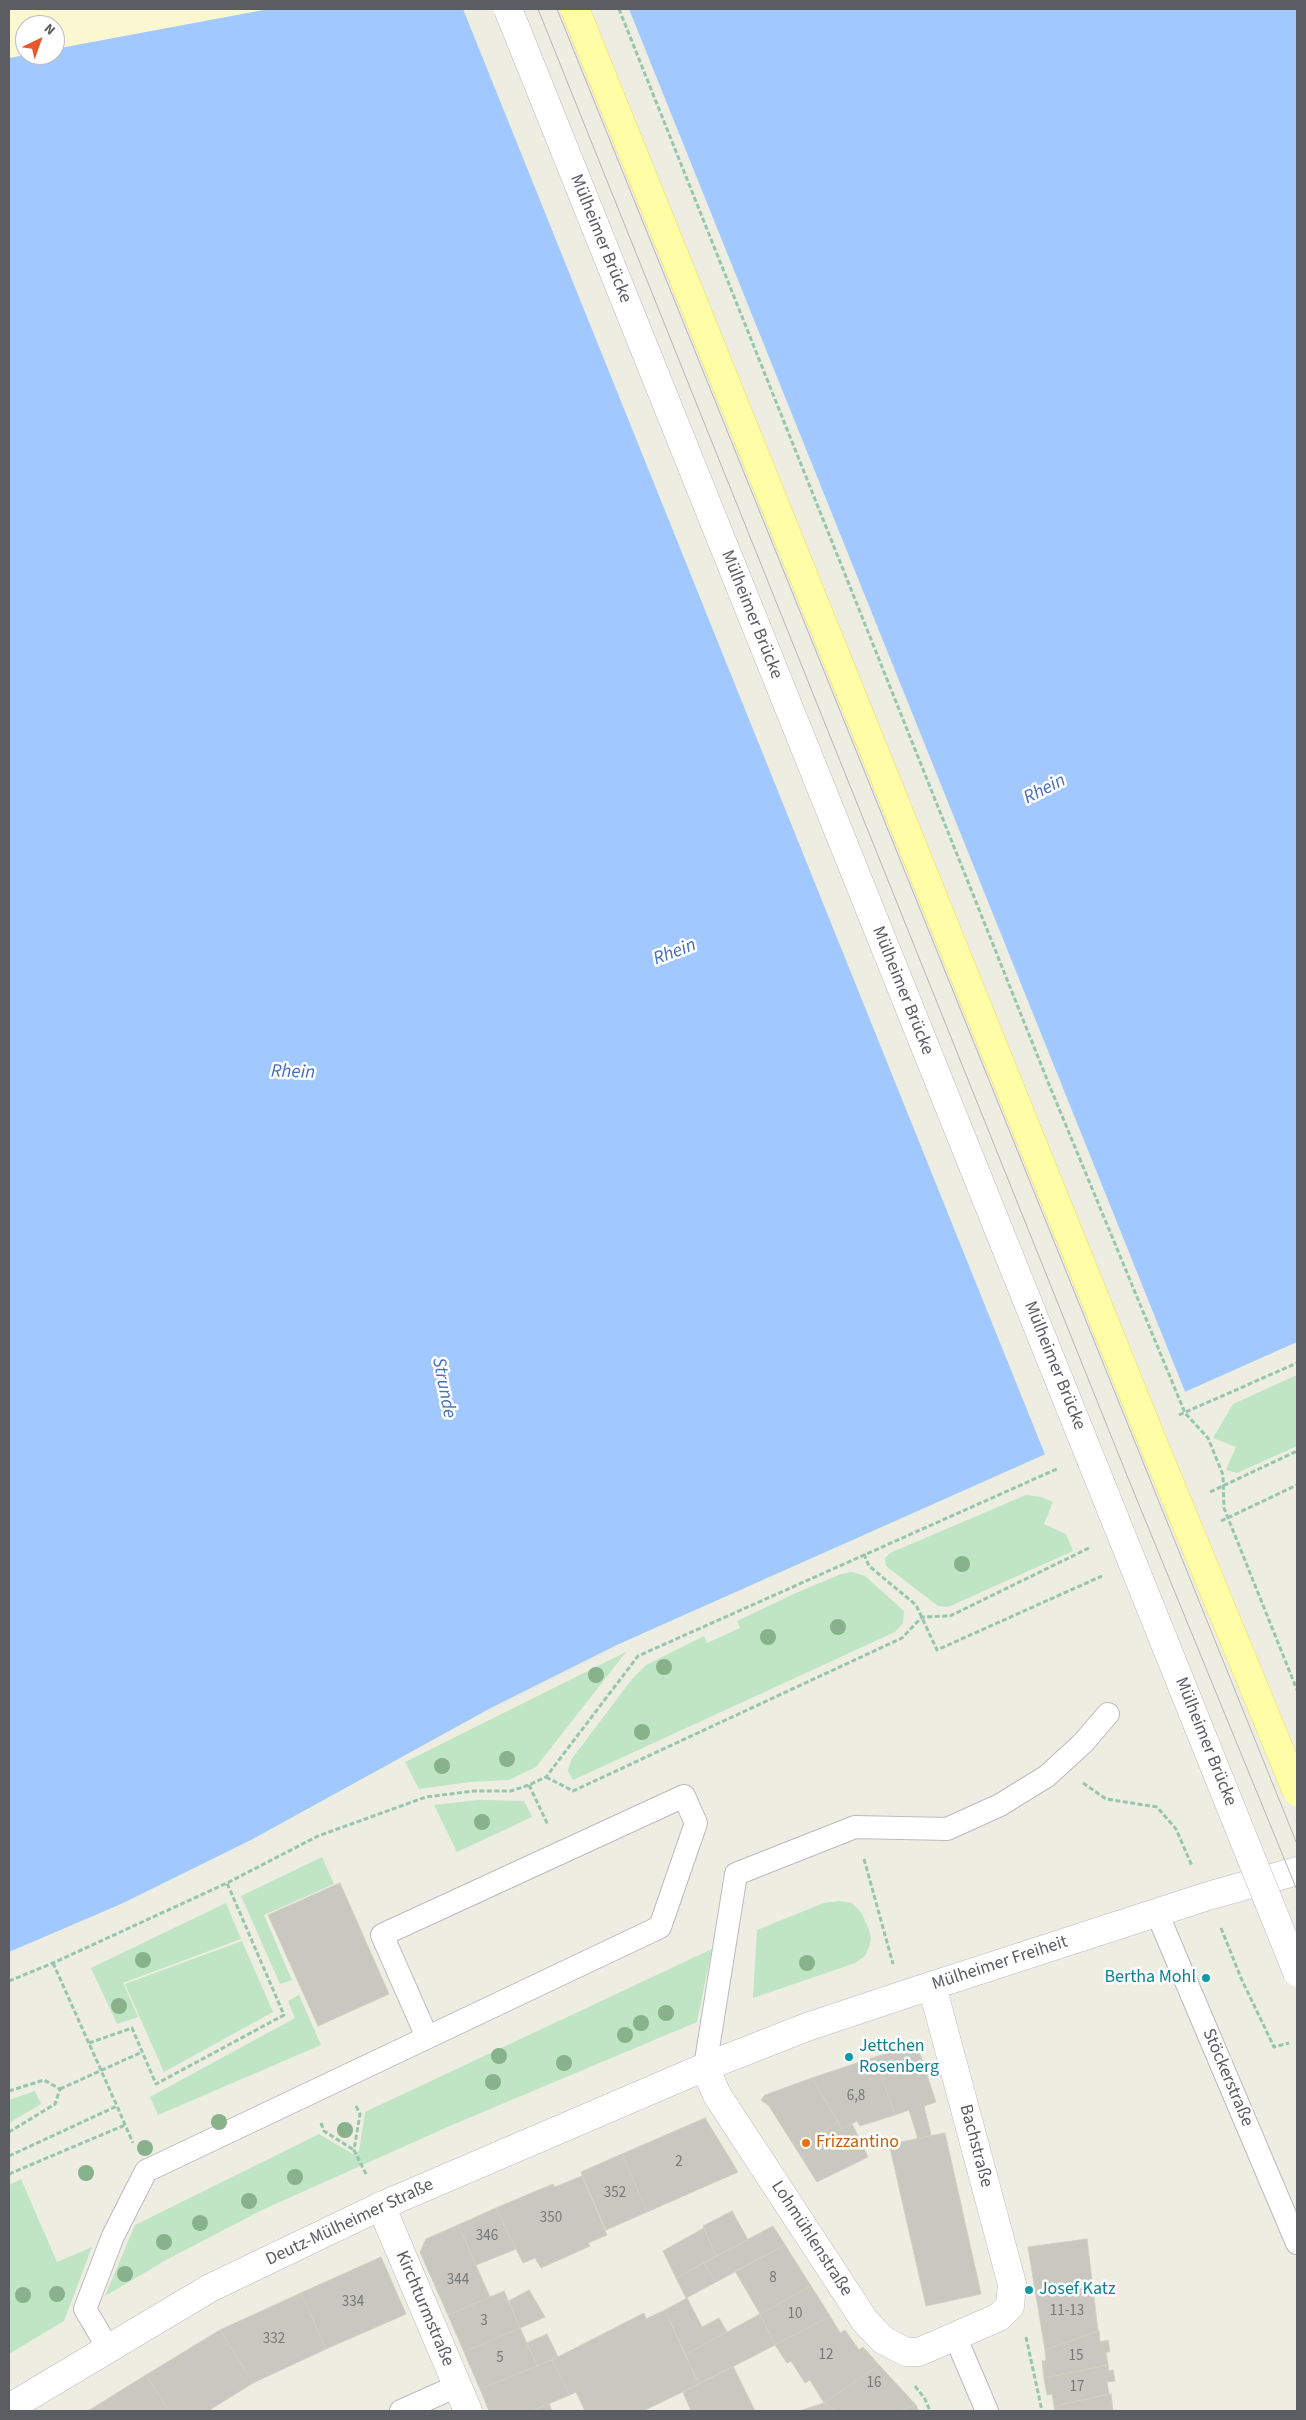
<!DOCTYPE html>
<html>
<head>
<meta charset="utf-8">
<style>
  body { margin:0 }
  #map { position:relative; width:1306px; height:2420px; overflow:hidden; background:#edede2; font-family:"Source Sans 3",sans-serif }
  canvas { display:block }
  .frame { position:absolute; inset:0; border:10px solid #5b5d63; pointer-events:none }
  .north { position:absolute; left:15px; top:15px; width:50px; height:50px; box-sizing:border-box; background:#fff; border:1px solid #bdbec1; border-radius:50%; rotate:42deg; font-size:14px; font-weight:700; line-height:20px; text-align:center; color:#5b5d63 }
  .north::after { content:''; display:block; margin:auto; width:18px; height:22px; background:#e8582e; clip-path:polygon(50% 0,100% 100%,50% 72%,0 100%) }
</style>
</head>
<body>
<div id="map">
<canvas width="1306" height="2420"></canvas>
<div class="frame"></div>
<div class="north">N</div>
</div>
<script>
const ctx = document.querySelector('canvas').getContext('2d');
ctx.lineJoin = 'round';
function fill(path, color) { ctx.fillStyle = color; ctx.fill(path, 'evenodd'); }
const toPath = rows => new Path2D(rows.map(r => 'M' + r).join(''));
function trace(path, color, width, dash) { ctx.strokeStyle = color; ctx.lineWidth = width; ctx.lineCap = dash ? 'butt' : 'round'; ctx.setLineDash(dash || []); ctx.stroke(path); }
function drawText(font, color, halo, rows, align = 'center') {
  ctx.font = font + ' "Source Sans 3",sans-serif'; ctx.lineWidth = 5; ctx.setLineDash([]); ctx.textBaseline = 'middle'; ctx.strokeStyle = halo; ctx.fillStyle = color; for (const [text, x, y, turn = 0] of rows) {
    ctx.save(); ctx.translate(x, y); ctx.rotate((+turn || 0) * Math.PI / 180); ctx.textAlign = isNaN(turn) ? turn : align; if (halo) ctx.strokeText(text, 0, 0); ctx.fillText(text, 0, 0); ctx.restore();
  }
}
const green = toPath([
  [1297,1375,1297,1446,1237,1473,1226,1470,1236,1447,1213,1438,1233,1404],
  [1026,1495,1041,1497,1053,1502,1044,1524,1066,1534,1073,1551,948,1607,938,1606,886,1566,885,1558,890,1553],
  [852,1572,865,1576,904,1611,903,1623,895,1632,573,1780,568,1771,571,1760,632,1679,646,1665,704,1636,707,1643,740,1628,737,1621,796,1593,841,1574],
  [626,1652,536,1767,509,1780,470,1782,419,1789,405,1762],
  [479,1800,524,1801,532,1817,457,1852,434,1805],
  [322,1857,334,1884,264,1915,292,1980,280,1984,241,1896],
  [839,1901,852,1903,861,1912,868,1927,871,1938,869,1947,865,1956,855,1963,753,1998,757,1930,824,1903],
  [226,1903,241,1939,123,1983,138,2017,117,2024,91,1968],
  [242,1941,273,2012,164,2072,125,1984],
  [712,1949,697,2022,452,2125,264,2209,168,2259,105,2296,135,2225,319,2134,353,2154,359,2151,365,2112],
  [299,1995,321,2045,158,2115,150,2097,295,2018,288,2001],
  [35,2091,41,2104,9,2123,9,2100],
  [21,2179,57,2262,92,2247,64,2321,9,2354,9,2185]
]);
const sand = toPath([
  [9,9,269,9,55,49,55,25,25,25,26,55,9,58]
]);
const water = toPath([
  [269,9,1297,9,1297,1342,619,1644,489,1709,251,1840,121,1904,9,1952,9,58,26,55,55,55,55,49]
]);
const pier = toPath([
  [463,9,629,9,1186,1394,1046,1457]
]);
const building = toPath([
  [340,1883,389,1994,318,2026,268,1915,340,1883],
  [917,2045,936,2102,924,2106,931,2135,918,2139,909,2110,895,2115,875,2057,917,2045],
  [875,2057,895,2115,860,2126,857,2121,842,2129,812,2078,875,2057],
  [812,2078,838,2122,825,2130,835,2147,858,2136,868,2157,817,2182,769,2106,761,2100,765,2095,812,2078],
  [705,2118,738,2172,647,2212,622,2154,705,2118],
  [838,2122,842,2129,852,2124,858,2136,835,2147,825,2130,838,2122],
  [945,2133,981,2294,926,2306,890,2148,881,2150,881,2146,945,2133],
  [622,2154,647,2212,606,2230,581,2172,622,2154],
  [582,2176,607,2235,588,2243,590,2246,541,2268,535,2258,523,2263,496,2208,553,2184,555,2187,582,2176],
  [496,2208,516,2249,476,2265,458,2225,496,2208],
  [732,2211,748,2240,716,2256,703,2226,732,2211],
  [458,2225,490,2297,448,2315,420,2252,426,2239,458,2225],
  [773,2226,785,2245,716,2282,704,2263,773,2226],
  [704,2228,716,2256,676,2278,663,2251,704,2228],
  [1087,2239,1098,2331,1045,2350,1028,2247,1087,2239],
  [785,2245,811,2286,760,2314,735,2271,785,2245],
  [381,2257,406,2314,326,2349,301,2293,381,2257],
  [704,2263,716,2282,686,2298,676,2278,704,2263],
  [811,2286,830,2316,775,2345,760,2314,811,2286],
  [529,2290,545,2317,520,2328,509,2301,529,2290],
  [504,2291,520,2328,464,2352,448,2315,504,2291],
  [301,2293,326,2349,253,2383,220,2330,301,2293],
  [687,2298,702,2327,719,2318,727,2332,685,2355,665,2310,687,2298],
  [665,2310,699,2384,643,2411,585,2411,576,2392,570,2395,552,2360,644,2313,646,2319,665,2310],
  [760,2314,775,2345,699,2384,685,2355,760,2314],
  [830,2316,840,2333,845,2330,859,2350,863,2347,879,2365,824,2403,810,2380,805,2383,791,2361,787,2363,775,2345,830,2316],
  [520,2328,537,2366,480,2389,464,2352,520,2328],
  [220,2330,253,2383,208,2411,169,2411,146,2375,220,2330],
  [1099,2331,1100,2342,1108,2340,1110,2352,1106,2352,1108,2365,1044,2378,1042,2361,1046,2361,1045,2350,1099,2331],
  [547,2334,558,2357,537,2366,527,2343,547,2334],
  [552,2360,570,2395,531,2411,489,2411,480,2389,552,2360],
  [879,2365,916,2405,899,2411,837,2411,824,2403,879,2365],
  [1108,2365,1109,2371,1113,2370,1115,2381,1107,2382,1109,2394,1054,2406,1052,2394,1047,2395,1044,2378,1108,2365],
  [733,2366,755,2411,691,2411,683,2392,733,2366],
  [146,2375,169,2411,88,2411,146,2375],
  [1111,2394,1113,2411,1055,2411,1054,2406,1111,2394],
  [824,2403,837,2411,799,2411,824,2403],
  [549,2404,552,2411,531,2411,549,2404],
  [916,2405,918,2411,899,2411,916,2405]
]);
const path = toPath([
  [1179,1415,1297,1363],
  [1210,1492,1297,1451],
  [1221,1521,1297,1485],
  [864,1554,869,1566,916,1605,937,1650,1102,1576],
  [546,1777,573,1791,902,1638,922,1617,950,1616,1091,1547],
  [1083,1783,1106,1799,1157,1807,1176,1829,1192,1866],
  [529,1785,548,1825],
  [864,1859,893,1964],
  [1221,1928,1241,1978,1274,2047,1289,2043],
  [53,1963,117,2106],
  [9,1981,53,1963,227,1883,318,1836,426,1797,474,1791,511,1791,529,1785,546,1777,638,1656,1059,1468],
  [89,2043,132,2028,156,2084,284,2015,227,1883],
  [60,2089,142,2052],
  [9,2091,44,2080,60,2089,55,2104,9,2132],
  [356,2106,360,2114,354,2150,367,2176],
  [321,2123,324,2131,354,2150],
  [9,2156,117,2106,133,2143],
  [9,2174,125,2125],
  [1026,2337,1042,2411],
  [915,2386,925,2399,930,2411]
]);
const service = toPath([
  [1157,1913,1297,2243],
  [705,2067,736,1874,855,1827,947,1829,1000,1805,1047,1776,1083,1743,1108,1714],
  [955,2336,987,2411],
  [108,2348,85,2309,113,2236,146,2171,660,1927,696,1823,684,1796,382,1935,427,2037],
  [401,2411,457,2386]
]);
const minor = toPath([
  [705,2067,717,2095,865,2321,883,2340,906,2352,919,2352,999,2317,1010,2306,1012,2284,932,1986],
  [381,2206,468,2411]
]);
const tertiary = toPath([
  [9,2408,210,2288,381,2206,705,2067,807,2027,903,1995,1208,1896,1297,1871]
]);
const tram = toPath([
  [538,9,1128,1478,1297,1890],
  [557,9,1297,1844]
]);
const pathBridge = toPath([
  [619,9,1048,1082,1185,1413,1208,1438,1223,1475,1224,1508,1297,1690]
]);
const secondaryBridge = toPath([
  [508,9,1297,1972]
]);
const primaryBridge = toPath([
  [575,9,1158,1455,1297,1792]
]);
const trees = [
  [962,1564],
  [838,1627],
  [768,1637],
  [664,1667],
  [596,1675],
  [642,1732],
  [507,1759],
  [442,1766],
  [482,1822],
  [143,1960],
  [807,1963],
  [119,2006],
  [666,2013],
  [641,2023],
  [625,2035],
  [499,2056],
  [564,2063],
  [493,2082],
  [219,2122],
  [345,2130],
  [145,2148],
  [86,2173],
  [295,2177],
  [249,2201],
  [200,2223],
  [164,2242],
  [125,2274],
  [57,2294],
  [23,2295]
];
const markers = [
  [1206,1978,5,"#0f9aa8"],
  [849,2057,5,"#0f9aa8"],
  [806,2143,5,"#e8710a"],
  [1029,2290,5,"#0f9aa8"]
];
const numberNames = [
  ["6,8",856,2097],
  ["2",679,2163],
  ["352",615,2194],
  ["350",551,2219],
  ["346",487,2237],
  ["8",773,2279],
  ["344",458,2281],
  ["334",353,2303],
  ["11-13",1067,2312],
  ["10",795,2315],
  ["3",484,2322],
  ["332",274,2340],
  ["12",826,2356],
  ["15",1076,2357],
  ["5",500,2359],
  ["16",874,2384],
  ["17",1077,2388]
];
const streetNames = [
  ["Mülheimer Brücke",600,239,68],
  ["Mülheimer Brücke",751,615,68],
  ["Mülheimer Brücke",902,991,68],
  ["Mülheimer Brücke",1054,1366,68],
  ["Mülheimer Brücke",1205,1742,68],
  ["Mülheimer Freiheit",1000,1964,-18],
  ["Stöckerstraße",1227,2078,67],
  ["Bachstraße",975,2146,75],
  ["Deutz-Mülheimer Straße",350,2223,-25],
  ["Lohmühlenstraße",811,2239,57],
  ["Kirchturmstraße",424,2309,67]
];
const cultureNames = [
  ["Bertha Mohl",1196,1978,"right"],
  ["Jettchen",859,2047],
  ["Rosenberg",859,2068],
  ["Josef Katz",1039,2290]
];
const foodNames = [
  ["Frizzantino",816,2143]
];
const waterNames = [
  ["Rhein",1045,790,-27],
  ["Rhein",675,953,-21],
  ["Rhein",293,1073,2],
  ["Strunde",443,1388,79]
];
fill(green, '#bfe5c4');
fill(sand, '#faf7d1');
fill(water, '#a1c8ff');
fill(pier, '#edede2');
fill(building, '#c8c7c0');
trace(building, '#d2cfc1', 1);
trace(service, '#babbc1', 24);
trace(minor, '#babbc1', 29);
trace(tertiary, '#babbc1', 29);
trace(path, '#98c6ac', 3, [5, 2.5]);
trace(service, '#fff', 22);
trace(minor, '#fff', 28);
trace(tertiary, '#fff', 28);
trace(tram, '#b5b6b6', 1);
trace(secondaryBridge, '#bbbdc4', 29, []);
trace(primaryBridge, '#f1dd58', 29, []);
trace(pathBridge, '#98c6ac', 3, [5, 2.5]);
trace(secondaryBridge, '#fff', 28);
trace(primaryBridge, '#fffea6', 28);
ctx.fillStyle = '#87b28b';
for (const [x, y] of trees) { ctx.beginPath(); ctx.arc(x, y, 8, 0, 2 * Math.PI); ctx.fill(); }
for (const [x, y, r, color] of markers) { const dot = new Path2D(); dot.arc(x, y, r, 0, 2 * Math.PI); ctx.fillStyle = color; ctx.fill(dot); trace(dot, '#fff', 2); }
drawText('15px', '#76787a', null, numberNames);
drawText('18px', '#5b5d63', '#fff', streetNames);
drawText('18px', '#0d838f', '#fff', cultureNames, 'left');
drawText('18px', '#c56008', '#fff', foodNames, 'left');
drawText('italic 19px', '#446ec2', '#fff', waterNames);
</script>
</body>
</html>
